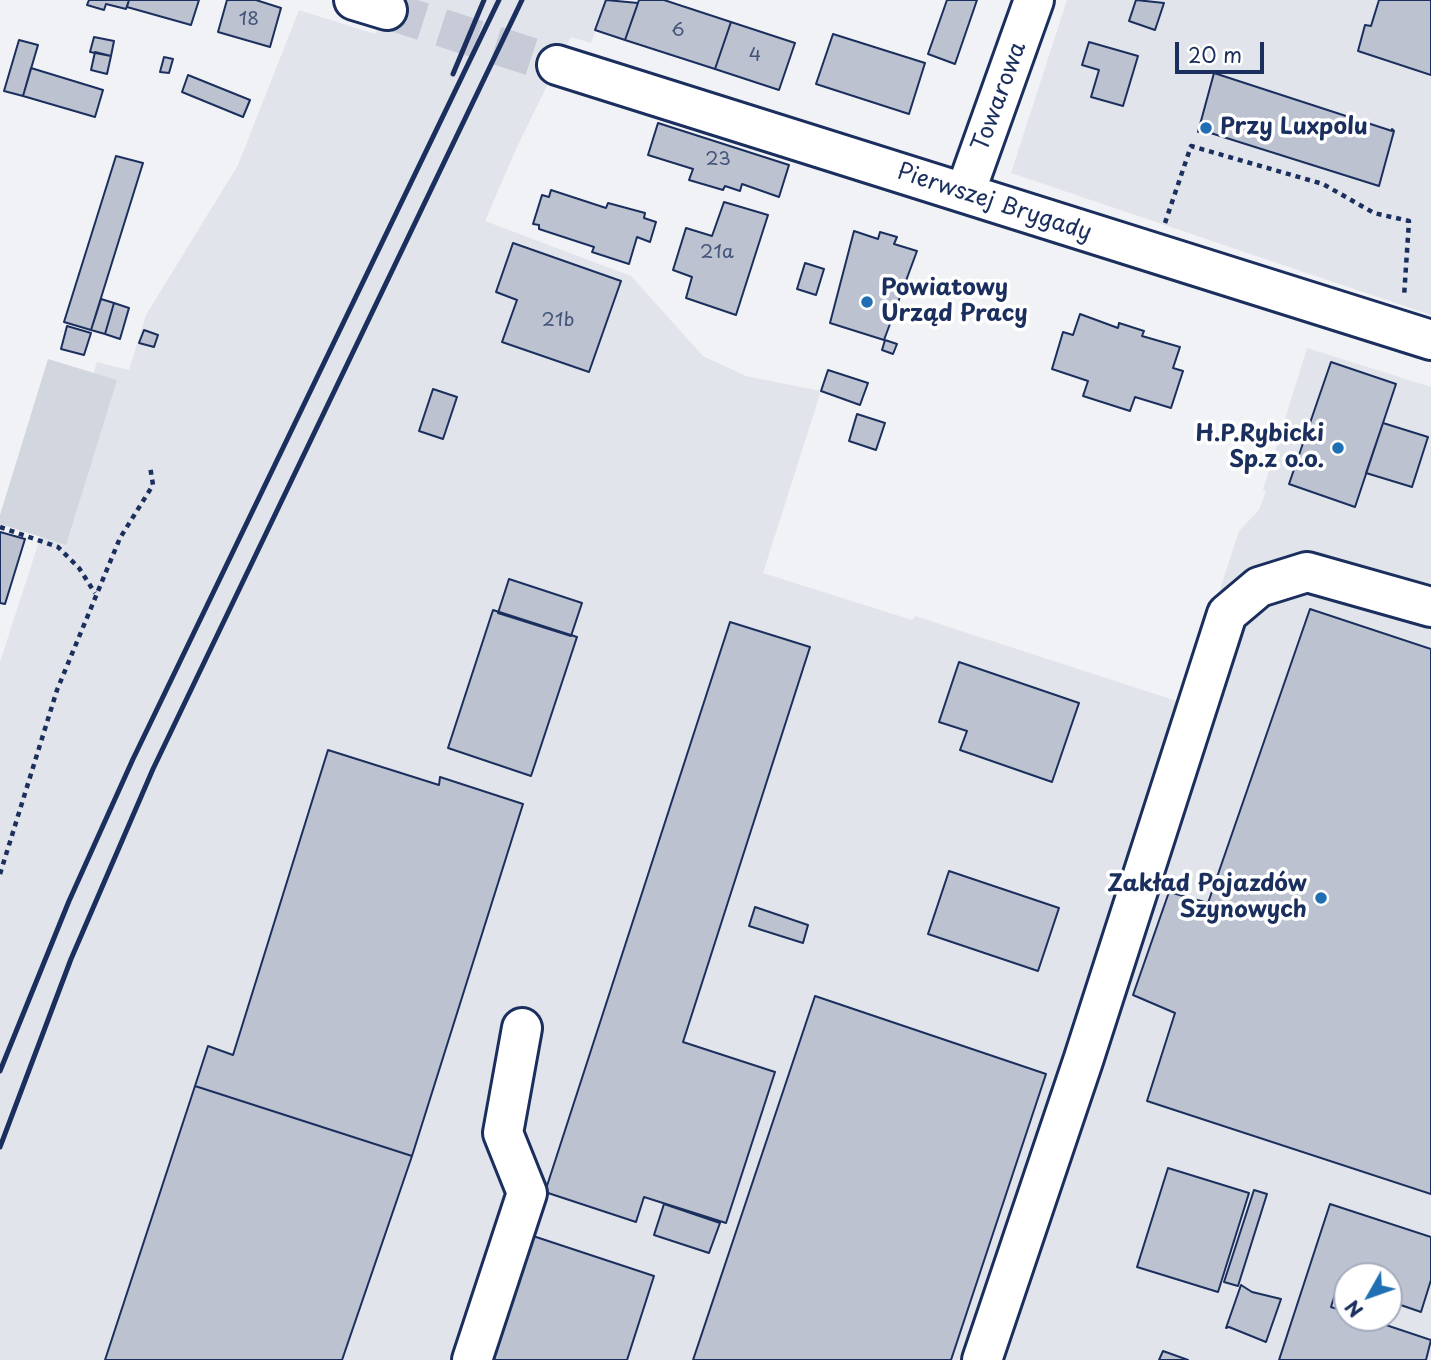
<!DOCTYPE html>
<html>
<head>
<meta charset="utf-8">
<style>
  body { margin:0 }
  #map { position:relative; width:1431px; height:1360px; overflow:hidden; background:#f1f2f5; font-family:"Playpen Sans",sans-serif }
  canvas { display:block }
  .north { position:absolute; left:1333px; top:1262px; width:70px; height:70px; box-sizing:border-box; background:#fff; border:2px solid #a4acbf; border-radius:50%; rotate:230deg; font-size:19px; font-weight:700; line-height:28px; text-align:center; color:#1b2f5e }
  .north::after { content:''; display:block; margin:auto; width:24px; height:32px; background:#1f6fb2; clip-path:polygon(50% 0,100% 100%,50% 72%,0 100%) }
  .scale { position:absolute; left:1175px; top:42px; width:89px; height:32px; box-sizing:border-box; border:4px solid #1b2f5e; border-top:0; padding-left:9px; font-size:21px; line-height:24px; white-space:nowrap; color:#1b2f5e; -webkit-text-stroke:5px #fff; paint-order:stroke }
</style>
</head>
<body>
<div id="map">
<canvas width="1431" height="1360"></canvas>
<div class="north">N</div>
<div class="scale">20 m</div>
</div>
<script>
const ctx = document.querySelector('canvas').getContext('2d');
ctx.lineJoin = 'round';
function fill(path, color) { ctx.fillStyle = color; ctx.fill(path, 'evenodd'); }
const toPath = rows => new Path2D(rows.map(r => 'M' + r).join(''));
function trace(path, color, width, dash) { ctx.strokeStyle = color; ctx.lineWidth = width; ctx.lineCap = dash ? 'butt' : 'round'; ctx.setLineDash(dash || []); ctx.stroke(path); }
function drawText(font, color, halo, rows, align = 'center') {
  ctx.font = font + ' "Playpen Sans",sans-serif'; ctx.lineWidth = 7; ctx.setLineDash([]); ctx.textBaseline = 'middle'; ctx.strokeStyle = halo; ctx.fillStyle = color; for (const [text, x, y, turn = 0] of rows) {
    ctx.save(); ctx.translate(x, y); ctx.rotate((+turn || 0) * Math.PI / 180); ctx.textAlign = isNaN(turn) ? turn : align; if (halo) ctx.strokeText(text, 0, 0); ctx.fillText(text, 0, 0); ctx.restore();
  }
}
const built = toPath([
  [391,0,606,0,591,43,571,37,516,149,485,221,631,276,703,356,746,376,821,391,763,573,912,620,915,616,1183,703,1239,531,1259,510,1266,491,1263,490,1307,348,1431,387,1431,1360,0,1360,0,662,97,362,129,370,146,315,238,165,299,10,375,34],
  [1347,1276,1389,1276,1389,1318,1347,1318],
  [1067,0,1431,0,1431,315,1011,173]
]);
const green = toPath([
  [48,359,117,380,66,545,0,524,0,515]
]);
const building = toPath([
  [89,0,129,0,126,9,106,4,104,10,87,5,89,0],
  [129,0,199,0,191,25,127,7,129,0],
  [227,0,256,0,281,8,270,47,218,32,227,0],
  [606,0,638,3,625,40,595,30,606,0],
  [639,0,664,0,731,22,715,69,625,40,639,0],
  [947,0,977,0,955,64,928,54,947,0],
  [1136,0,1164,3,1155,30,1129,21,1136,0],
  [1379,0,1431,0,1431,75,1358,51,1365,25,1371,26,1379,0],
  [731,22,795,43,779,90,715,69,731,22],
  [833,34,925,63,909,114,816,84,833,34],
  [94,37,114,41,111,56,90,52,94,37],
  [19,40,38,45,23,96,4,91,19,40],
  [1089,42,1138,56,1123,106,1091,97,1099,70,1082,65,1089,42],
  [95,52,111,56,107,74,91,70,95,52],
  [164,57,173,59,169,73,160,72,164,57],
  [31,68,103,90,95,117,23,96,31,68],
  [1214,73,1392,131,1392,129,1394,131,1379,186,1201,130,1198,132,1214,73],
  [188,75,250,100,243,117,182,92,188,75],
  [658,123,789,165,779,197,742,184,740,191,725,186,723,190,689,180,693,169,648,155,658,123],
  [116,156,143,163,91,330,64,322,116,156],
  [551,190,606,208,608,203,645,213,644,218,656,222,650,242,637,237,629,264,592,252,594,247,539,229,539,225,533,224,542,195,549,197,551,190],
  [724,202,768,215,736,315,686,298,692,277,673,270,686,228,712,236,724,202],
  [854,231,878,239,880,232,897,237,894,244,917,251,884,340,830,323,854,231],
  [513,243,621,281,589,372,502,342,517,300,496,292,513,243],
  [805,263,824,269,816,295,797,289,805,263],
  [101,299,114,303,105,334,91,330,101,299],
  [114,303,129,308,120,339,105,334,114,303],
  [1080,314,1118,328,1119,323,1144,331,1142,336,1180,347,1173,368,1183,371,1171,408,1135,397,1130,411,1083,396,1088,381,1052,369,1063,332,1073,335,1080,314],
  [67,326,91,333,84,355,61,349,67,326],
  [144,330,158,335,154,347,139,343,144,330],
  [885,340,897,344,893,354,882,350,885,340],
  [1331,362,1396,384,1355,507,1289,484,1331,362],
  [828,370,868,383,860,405,821,391,828,370],
  [433,389,457,397,443,439,419,431,433,389],
  [857,414,885,423,876,450,849,441,857,414],
  [1383,423,1428,437,1412,487,1366,473,1383,423],
  [0,532,25,539,5,604,0,603,0,532],
  [509,579,582,603,571,636,498,613,509,579],
  [1310,609,1431,649,1431,1194,1147,1101,1175,1013,1133,995,1169,892,1208,903,1310,609],
  [493,610,577,637,531,776,448,748,493,610],
  [730,622,810,647,683,1042,775,1072,726,1223,644,1197,636,1222,545,1192,730,622],
  [959,662,1079,703,1052,782,960,750,967,731,939,722,959,662],
  [328,750,439,785,440,777,523,804,412,1156,195,1086,208,1046,233,1055,328,750],
  [949,871,1059,908,1038,971,928,934,949,871],
  [755,907,808,925,803,943,749,926,755,907],
  [815,996,1046,1074,951,1360,693,1360,815,996],
  [195,1086,412,1156,342,1360,105,1360,195,1086],
  [1168,1168,1249,1193,1218,1292,1137,1267,1168,1168],
  [1254,1190,1267,1194,1238,1286,1224,1282,1254,1190],
  [664,1204,720,1223,709,1253,654,1235,664,1204],
  [1330,1204,1431,1237,1431,1280,1421,1312,1389,1301,1389,1276,1347,1276,1347,1288,1338,1285,1331,1307,1347,1312,1347,1318,1365,1318,1431,1340,1426,1360,1279,1360,1330,1204],
  [527,1234,654,1276,627,1360,486,1360,527,1234],
  [1241,1285,1252,1292,1281,1299,1266,1342,1229,1327,1226,1328,1241,1285],
  [1163,1351,1188,1360,1159,1360,1163,1351]
]);
const minorTunnel = toPath([
  [387,10,557,65]
]);
const path = toPath([
  [1165,223,1191,146,1323,184,1374,213,1409,221,1404,297],
  [0,527,58,547,79,568,95,593],
  [0,874,57,690,120,538,153,485,150,466]
]);
const minor = toPath([
  [354,0,387,10],
  [557,65,1431,340],
  [965,193,1034,0],
  [472,1360,527,1193,503,1133,522,1028],
  [982,1360,1083,1061,1227,614,1259,587,1307,572,1431,607]
]);
const rail = toPath([
  [453,74,484,0],
  [0,1071,69,901,133,759,499,0],
  [0,1147,71,959,153,769,522,0]
]);
const markers = [
  [1206,128,7,"#1f6fb2"],
  [867,302,7,"#1f6fb2"],
  [1338,448,7,"#1f6fb2"],
  [1321,898,7,"#1f6fb2"]
];
const numberNames = [
  ["18",249,20],
  ["6",678,31],
  ["4",755,56],
  ["23",718,160],
  ["21a",717,253],
  ["21b",558,321]
];
const streetNames = [
  ["Towarowa",1000,97,-70],
  ["Pierwszej Brygady",994,203,18]
];
const poiNames = [
  ["Przy Luxpolu",1220,128],
  ["Powiatowy",881,289],
  ["Urząd Pracy",881,315],
  ["H.P.Rybicki",1324,435,"right"],
  ["Sp.z o.o.",1324,461,"right"],
  ["Zakład Pojazdów",1307,885,"right"],
  ["Szynowych",1307,911,"right"]
];
fill(built, '#e1e4ea');
fill(green, '#d2d6df');
fill(building, '#bcc2d0');
trace(building, '#1b2f5e', 2);
trace(minorTunnel, '#c6cbd7', 38, [38, 19]);
trace(minor, '#1b2f5e', 44);
trace(path, '#1b2f5e', 4.5, [5, 5]);
trace(minor, '#fff', 38);
trace(rail, '#1b2f5e', 5);
for (const [x, y, r, color] of markers) { const dot = new Path2D(); dot.arc(x, y, r, 0, 2 * Math.PI); ctx.fillStyle = color; ctx.fill(dot); trace(dot, '#fff', 2.5); }
drawText('19px', '#43547a', null, numberNames);
drawText('23px', '#1b2f5e', '#fff', streetNames);
drawText('bold 23px', '#1b2f5e', '#fff', poiNames, 'left');
</script>
</body>
</html>
